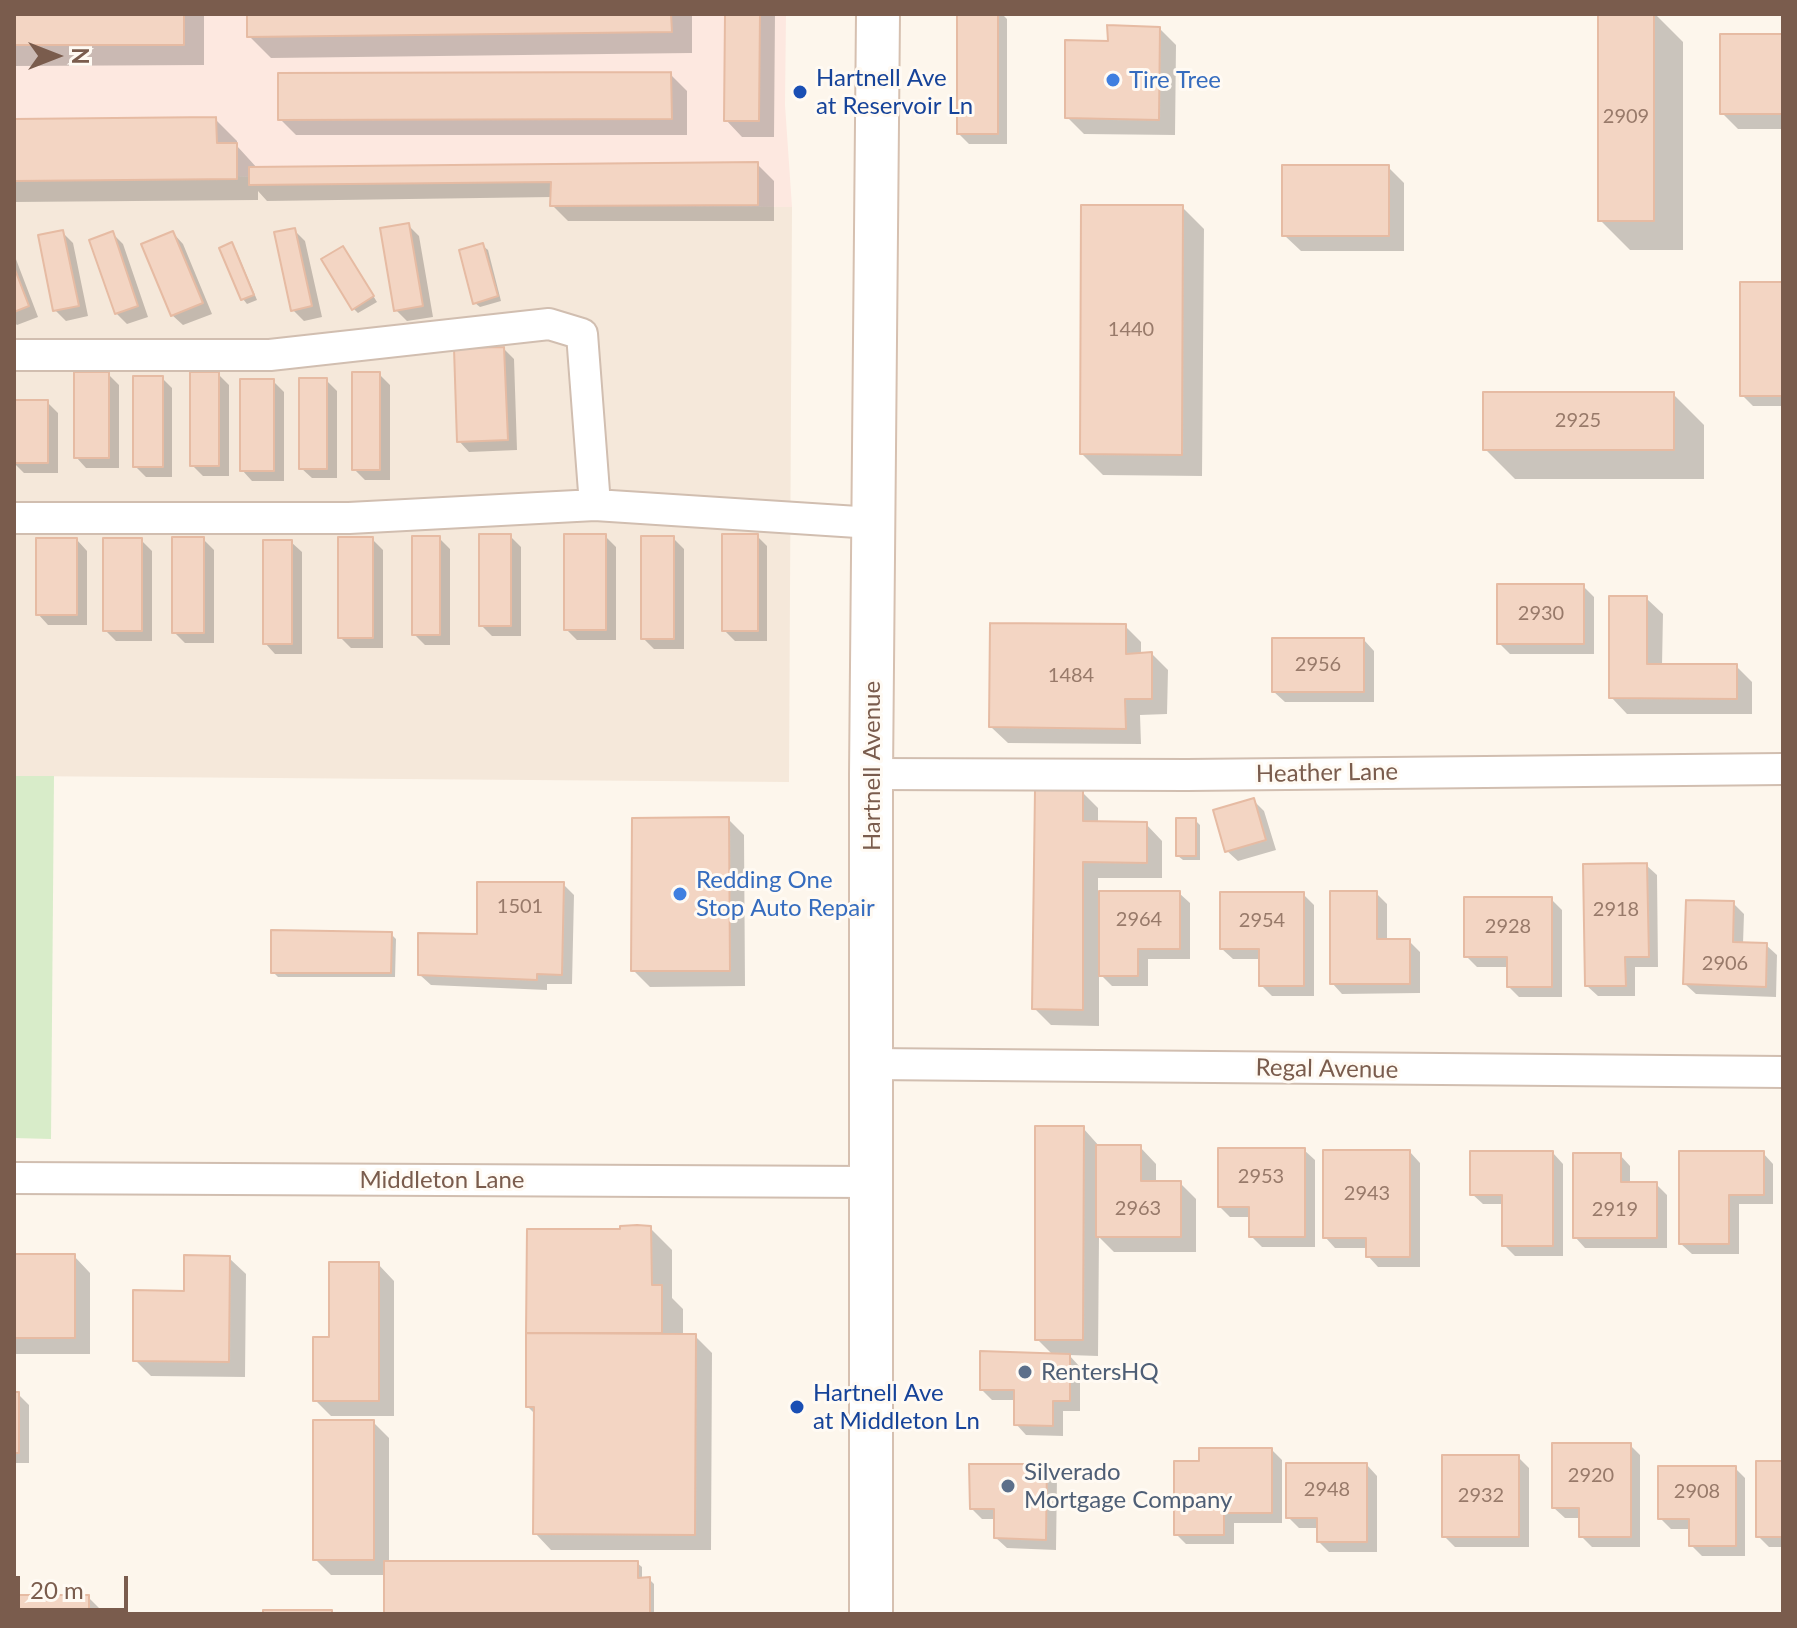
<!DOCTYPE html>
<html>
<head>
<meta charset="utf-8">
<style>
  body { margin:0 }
  #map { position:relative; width:1797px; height:1628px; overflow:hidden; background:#fdf6ec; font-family:Lato,sans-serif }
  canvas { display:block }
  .frame { position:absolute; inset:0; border:16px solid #7a5c4d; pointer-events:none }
  .north { position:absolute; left:16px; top:16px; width:80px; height:80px; -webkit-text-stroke:6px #fffaf3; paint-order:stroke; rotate:90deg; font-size:22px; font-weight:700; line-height:32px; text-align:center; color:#7a5c4d }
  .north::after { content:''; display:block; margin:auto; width:28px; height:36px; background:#7a5c4d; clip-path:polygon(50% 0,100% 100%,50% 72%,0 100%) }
  .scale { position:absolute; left:16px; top:1576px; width:112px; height:36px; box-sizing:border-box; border:4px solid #7a5c4d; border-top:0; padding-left:10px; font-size:24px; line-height:28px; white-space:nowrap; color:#7a5c4d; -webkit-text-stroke:6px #fffaf3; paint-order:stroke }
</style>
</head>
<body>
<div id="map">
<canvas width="1797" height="1628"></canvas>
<div class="frame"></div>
<div class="north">N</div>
<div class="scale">20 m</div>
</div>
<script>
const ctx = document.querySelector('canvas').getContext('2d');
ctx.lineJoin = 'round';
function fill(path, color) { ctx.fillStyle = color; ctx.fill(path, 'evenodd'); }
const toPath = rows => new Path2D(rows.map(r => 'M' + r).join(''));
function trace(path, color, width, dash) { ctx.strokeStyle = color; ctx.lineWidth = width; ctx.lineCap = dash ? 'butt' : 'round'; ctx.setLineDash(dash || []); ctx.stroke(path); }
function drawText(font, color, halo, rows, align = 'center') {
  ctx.font = font + ' Lato,sans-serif'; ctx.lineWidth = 6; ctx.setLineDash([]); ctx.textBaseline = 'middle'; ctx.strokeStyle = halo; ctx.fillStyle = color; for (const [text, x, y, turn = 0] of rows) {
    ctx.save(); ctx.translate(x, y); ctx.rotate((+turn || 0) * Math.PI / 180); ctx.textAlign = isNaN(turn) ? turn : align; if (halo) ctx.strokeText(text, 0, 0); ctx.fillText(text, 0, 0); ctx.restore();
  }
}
const residential = toPath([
  [237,176,249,177,249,184,551,182,550,205,792,207,789,782,14,776,14,181]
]);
const commercial = toPath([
  [14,14,786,14,785,105,792,207,550,206,551,182,249,185,249,177,238,176,237,179,14,181]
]);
const green = toPath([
  [14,776,54,776,51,1139,14,1138]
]);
const shadow = toPath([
  [14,14,204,14,204,65,14,66],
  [249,14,692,14,692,53,271,58,249,36],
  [727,14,775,14,774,137,742,137,726,120],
  [958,14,1002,14,1007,19,1007,144,969,144,958,133],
  [1600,14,1655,14,1683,42,1683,250,1630,250,1600,220],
  [1160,29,1176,45,1175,135,1084,134,1067,117],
  [1783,36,1783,129,1738,129,1722,113],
  [670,74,687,91,687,135,296,135,280,119],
  [215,119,237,141,237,146,258,169,757,164,774,181,774,221,568,221,552,205,552,197,267,201,258,191,258,200,14,202,14,121],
  [1388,167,1404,183,1404,251,1301,251,1284,235],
  [1182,207,1204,229,1202,476,1103,475,1082,454],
  [409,226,419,236,433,317,407,321,396,310],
  [294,230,305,241,322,317,304,321,293,310],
  [62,232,73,243,88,316,66,321,55,310],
  [112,233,123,244,148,317,127,324,116,313],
  [173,233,183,244,212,314,183,325,172,315],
  [231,245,236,250,257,300,247,304,243,299],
  [483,246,488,250,501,301,480,307,475,303],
  [343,248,377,302,358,313,353,308],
  [14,254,38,317,17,325,14,322],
  [1783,284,1783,406,1753,406,1742,395],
  [504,349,514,359,517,450,469,452,459,441],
  [108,374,119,385,119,468,86,468,76,457],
  [218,374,229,385,229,476,203,476,192,465],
  [379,374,390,385,390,480,365,480,354,469],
  [162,378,172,388,172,477,146,477,135,466],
  [326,380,337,391,337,478,312,478,301,468],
  [273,381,284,392,284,481,252,481,242,470],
  [1673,394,1704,425,1704,479,1515,479,1485,449],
  [14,402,47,402,58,413,58,473,24,473,14,463],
  [510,536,521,547,521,636,492,636,481,625],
  [605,536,616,547,616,640,577,640,566,629],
  [757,536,767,546,767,641,735,641,724,630],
  [439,538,450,549,450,645,425,645,414,634],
  [673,538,684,549,684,649,654,649,643,638],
  [203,539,214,550,214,643,185,643,174,632],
  [372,539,383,550,383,648,351,648,340,637],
  [77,540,87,551,87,625,48,625,38,614],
  [141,540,152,551,152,641,116,641,105,630],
  [291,542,302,552,302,654,275,654,265,643],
  [1583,586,1594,597,1594,654,1510,654,1499,643],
  [1646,598,1663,614,1662,666,1736,666,1752,682,1752,714,1627,714,1611,697],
  [1125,626,1141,642,1141,654,1152,654,1168,670,1167,714,1140,715,1141,744,1008,743,991,727],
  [1364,640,1374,651,1374,702,1285,702,1274,692],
  [1082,792,1098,808,1098,824,1146,824,1162,841,1162,878,1098,878,1098,893,1179,893,1190,903,1190,959,1148,959,1148,986,1112,986,1099,973,1099,1026,1051,1025,1034,1008],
  [1253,800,1264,811,1276,850,1238,861,1227,851],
  [728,819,744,835,745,986,650,987,633,970],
  [1195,820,1200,825,1200,860,1183,860,1178,856],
  [1646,865,1657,875,1658,967,1635,967,1635,996,1598,996,1587,986],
  [563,884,574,895,572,984,547,984,547,990,431,985,420,975],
  [1376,893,1387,904,1387,941,1409,941,1420,952,1420,993,1342,994,1332,983],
  [1303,894,1314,905,1314,996,1272,996,1261,985,1261,959,1233,959,1222,949],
  [1551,899,1562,910,1562,997,1519,997,1509,987,1509,967,1477,967,1466,956],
  [1733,903,1744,914,1743,944,1766,945,1777,955,1776,997,1696,994,1685,984],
  [391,934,396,939,395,977,278,977,273,972],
  [1083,1128,1100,1147,1140,1147,1156,1164,1156,1183,1180,1183,1196,1199,1196,1252,1114,1252,1099,1237,1098,1356,1069,1355,1080,1367,1080,1411,1063,1411,1063,1436,1026,1435,1016,1424,1016,1400,992,1400,982,1390,1053,1355,1037,1339],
  [1304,1150,1315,1160,1315,1247,1262,1247,1251,1236,1251,1217,1230,1217,1220,1207],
  [1410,1152,1420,1163,1420,1267,1378,1267,1368,1256,1368,1248,1335,1248,1325,1237],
  [1553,1153,1563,1164,1563,1256,1515,1256,1504,1245,1504,1204,1483,1204,1472,1194],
  [1763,1153,1773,1164,1773,1204,1739,1204,1739,1254,1692,1254,1681,1244],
  [1620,1155,1630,1166,1630,1184,1656,1184,1667,1195,1667,1248,1585,1248,1575,1237],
  [650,1228,672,1250,672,1298,683,1309,683,1336,695,1336,712,1353,711,1550,551,1550,535,1533,536,1415,528,1407,529,1231,622,1231],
  [14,1256,74,1256,90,1273,90,1354,14,1354],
  [229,1258,246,1274,245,1377,151,1376,135,1360,186,1293],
  [378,1264,394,1281,394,1416,331,1416,315,1400,331,1339],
  [14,1394,18,1394,29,1405,29,1463,14,1463],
  [373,1422,389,1438,389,1563,637,1563,642,1567,642,1580,649,1579,654,1584,654,1614,386,1614,386,1575,331,1575,315,1559],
  [1630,1445,1640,1455,1640,1547,1592,1547,1581,1536,1581,1518,1565,1518,1554,1508],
  [1272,1450,1282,1460,1282,1523,1234,1523,1234,1544,1186,1544,1176,1534],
  [1518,1457,1529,1468,1529,1547,1455,1547,1444,1536],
  [1783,1463,1783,1547,1769,1547,1758,1536],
  [1367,1465,1377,1476,1377,1552,1329,1552,1318,1541,1318,1528,1299,1528,1288,1517],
  [1046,1466,1057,1477,1056,1550,1007,1548,996,1538,996,1519,982,1519,972,1509],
  [1735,1468,1745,1478,1745,1556,1702,1556,1691,1545,1691,1529,1671,1529,1660,1518],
  [14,1597,88,1597,105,1614,14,1614]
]);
const building = toPath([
  [14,14,184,14,184,45,14,45,14,14],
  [247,14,671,14,672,32,247,37,247,14],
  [725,14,760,14,759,121,724,121,725,14],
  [957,14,998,14,998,134,957,134,957,14],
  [1598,14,1654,14,1654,221,1598,221,1598,14],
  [1107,25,1160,27,1159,120,1065,118,1065,40,1108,41,1107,25],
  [1720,34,1783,34,1783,114,1720,114,1720,34],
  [671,72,672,119,278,120,278,73,671,72],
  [216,117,217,143,237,143,237,179,14,181,14,119,216,117],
  [758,162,758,205,550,206,551,182,249,185,249,167,758,162],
  [1282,165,1389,165,1389,236,1282,236,1282,165],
  [1081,205,1183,205,1182,455,1080,454,1081,205],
  [409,223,423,306,394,311,380,228,409,223],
  [295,228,312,306,291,311,274,232,295,228],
  [63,230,79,306,53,311,38,235,63,230],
  [113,231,138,306,115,314,89,240,113,231],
  [173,231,203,303,171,316,141,244,173,231],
  [232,242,254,295,241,300,219,248,232,242],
  [483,243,498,296,473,304,459,250,483,243],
  [343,246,374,296,352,310,321,259,343,246],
  [14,267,29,306,14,312,14,267],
  [1740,282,1783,282,1783,396,1740,396,1740,282],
  [504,347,508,440,457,442,454,348,504,347],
  [74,372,109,372,109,458,74,458,74,372],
  [190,372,219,372,219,466,190,466,190,372],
  [352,372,380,372,380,470,352,470,352,372],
  [133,376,163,376,163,467,133,467,133,376],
  [299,378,327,378,327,469,299,469,299,378],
  [240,379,274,379,274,471,240,471,240,379],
  [1483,392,1674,392,1674,450,1483,450,1483,392],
  [14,400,48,400,48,463,14,463,14,400],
  [479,534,511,534,511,626,479,626,479,534],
  [564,534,606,534,606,630,564,630,564,534],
  [722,534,758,534,758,631,722,631,722,534],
  [412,536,440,536,440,635,412,635,412,536],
  [641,536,674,536,674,639,641,639,641,536],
  [172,537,204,537,204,633,172,633,172,537],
  [338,537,373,537,373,638,338,638,338,537],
  [36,538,77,538,77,615,36,615,36,538],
  [103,538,142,538,142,631,103,631,103,538],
  [263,540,292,540,292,644,263,644,263,540],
  [1497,584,1584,584,1584,644,1497,644,1497,584],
  [1609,596,1647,596,1647,664,1737,664,1737,699,1609,698,1609,596],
  [990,623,1126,624,1126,654,1152,652,1152,699,1125,699,1126,729,989,727,990,623],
  [1272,638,1364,638,1364,692,1272,692,1272,638],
  [1035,790,1083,790,1083,821,1147,822,1147,863,1083,862,1083,1010,1032,1009,1035,790],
  [1254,798,1266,840,1225,852,1213,810,1254,798],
  [729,817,730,971,631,971,632,818,729,817],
  [1176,818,1196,818,1196,856,1176,856,1176,818],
  [1647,863,1649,957,1625,957,1626,986,1585,986,1583,864,1647,863],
  [477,882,564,882,562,975,537,974,537,980,418,975,418,933,477,934,477,882],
  [1099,891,1180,891,1180,949,1138,949,1138,976,1099,976,1099,891],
  [1330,891,1377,891,1377,939,1410,939,1410,984,1330,984,1330,891],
  [1220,892,1304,892,1304,986,1259,986,1259,949,1220,949,1220,892],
  [1464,897,1552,897,1552,987,1507,987,1507,957,1464,957,1464,897],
  [1686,900,1734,901,1733,942,1767,943,1766,987,1683,984,1686,900],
  [271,930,392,932,391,973,271,973,271,930],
  [1035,1126,1084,1126,1083,1340,1035,1340,1035,1126],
  [1096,1145,1141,1145,1141,1181,1181,1181,1181,1237,1096,1237,1096,1145],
  [1218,1148,1305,1148,1305,1237,1249,1237,1249,1207,1218,1207,1218,1148],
  [1323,1150,1410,1150,1410,1257,1366,1257,1366,1238,1323,1238,1323,1150],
  [1470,1151,1553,1151,1553,1246,1502,1246,1502,1195,1470,1195,1470,1151],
  [1679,1151,1764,1151,1764,1195,1729,1195,1729,1244,1679,1244,1679,1151],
  [1573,1153,1621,1153,1621,1182,1657,1182,1657,1238,1573,1238,1573,1153],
  [637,1225,651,1226,652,1285,662,1285,662,1333,526,1333,527,1229,620,1229,620,1226,637,1225],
  [14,1254,75,1254,75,1338,14,1338,14,1254],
  [184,1255,230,1256,229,1362,133,1361,133,1290,184,1291,184,1255],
  [329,1262,379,1262,379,1401,313,1401,313,1337,329,1337,329,1262],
  [526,1333,696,1334,695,1535,533,1534,534,1407,526,1407,526,1333],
  [980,1351,1070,1354,1070,1401,1053,1401,1053,1426,1014,1425,1014,1390,980,1390,980,1351],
  [14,1392,19,1392,19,1453,14,1453,14,1392],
  [313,1420,374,1420,374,1560,313,1560,313,1420],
  [1552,1443,1631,1443,1631,1537,1579,1537,1579,1508,1552,1508,1552,1443],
  [1199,1448,1272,1448,1272,1513,1224,1513,1224,1535,1174,1535,1174,1461,1199,1461,1199,1448],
  [1442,1455,1519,1455,1519,1537,1442,1537,1442,1455],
  [1756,1461,1783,1461,1783,1537,1756,1537,1756,1461],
  [1286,1463,1367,1463,1367,1542,1317,1542,1317,1518,1286,1518,1286,1463],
  [969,1464,1047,1464,1046,1540,994,1538,994,1509,970,1509,969,1464],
  [1658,1466,1736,1466,1736,1546,1689,1546,1689,1519,1658,1519,1658,1466],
  [384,1561,638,1561,638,1578,650,1577,650,1614,384,1614,384,1561],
  [14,1595,89,1595,89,1614,14,1614,14,1595],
  [263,1610,332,1610,332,1614,263,1614,263,1610]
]);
const minor = toPath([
  [14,355,270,355,549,324,582,334,595,505],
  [14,518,349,518,595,505,873,523],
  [871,774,1187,775,1783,769],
  [871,1064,1783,1072],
  [14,1178,870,1182]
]);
const secondary = toPath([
  [871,1614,871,774,878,14]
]);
const markers = [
  [1113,80,8,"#3f7fe0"],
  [800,92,8,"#1a4fb4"],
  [680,894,8,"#3f7fe0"],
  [1025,1372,8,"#5c6f8a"],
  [797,1407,8,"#1a4fb4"],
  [1008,1486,8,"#5c6f8a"]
];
const numberNames = [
  ["2909",1626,117],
  ["1440",1131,330],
  ["2925",1578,421],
  ["2930",1541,614],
  ["2956",1318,665],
  ["1484",1071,676],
  ["1501",520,907],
  ["2918",1616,910],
  ["2964",1139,920],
  ["2954",1262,921],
  ["2928",1508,927],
  ["2906",1725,964],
  ["2953",1261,1177],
  ["2943",1367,1194],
  ["2963",1138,1209],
  ["2919",1615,1210],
  ["2920",1591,1476],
  ["2948",1327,1490],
  ["2908",1697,1492],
  ["2932",1481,1496]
];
const transitNames = [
  ["Hartnell Ave",816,78],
  ["at Reservoir Ln",816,106],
  ["Hartnell Ave",813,1393],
  ["at Middleton Ln",813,1421]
];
const shopNames = [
  ["Tire Tree",1129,80],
  ["Redding One",696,880],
  ["Stop Auto Repair",696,908]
];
const streetNames = [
  ["Hartnell Avenue",872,766,-90],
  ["Heather Lane",1327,773,-1],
  ["Regal Avenue",1327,1069,1],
  ["Middleton Lane",442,1180]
];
const serviceNames = [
  ["RentersHQ",1041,1372],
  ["Silverado",1024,1472],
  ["Mortgage Company",1024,1500]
];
fill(residential, '#f5e8da');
fill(commercial, '#fde8e0');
fill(green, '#d8ecc9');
fill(shadow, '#0003');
fill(building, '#f3d5c3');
trace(building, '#e6bba3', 2);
trace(minor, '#d1beb0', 34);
trace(secondary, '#d6c0b0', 46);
trace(minor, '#fff', 30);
trace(secondary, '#fff', 42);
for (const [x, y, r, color] of markers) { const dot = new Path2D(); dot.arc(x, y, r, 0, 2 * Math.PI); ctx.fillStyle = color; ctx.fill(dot); trace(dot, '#fffaf3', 3); }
drawText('20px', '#987a6a', null, numberNames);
drawText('24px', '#164399', '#fffaf3', transitNames, 'left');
drawText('24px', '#366cbe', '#fffaf3', shopNames, 'left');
drawText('24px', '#7a5c4d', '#fffaf3', streetNames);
drawText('24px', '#4e5e75', '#fffaf3', serviceNames, 'left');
</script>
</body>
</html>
